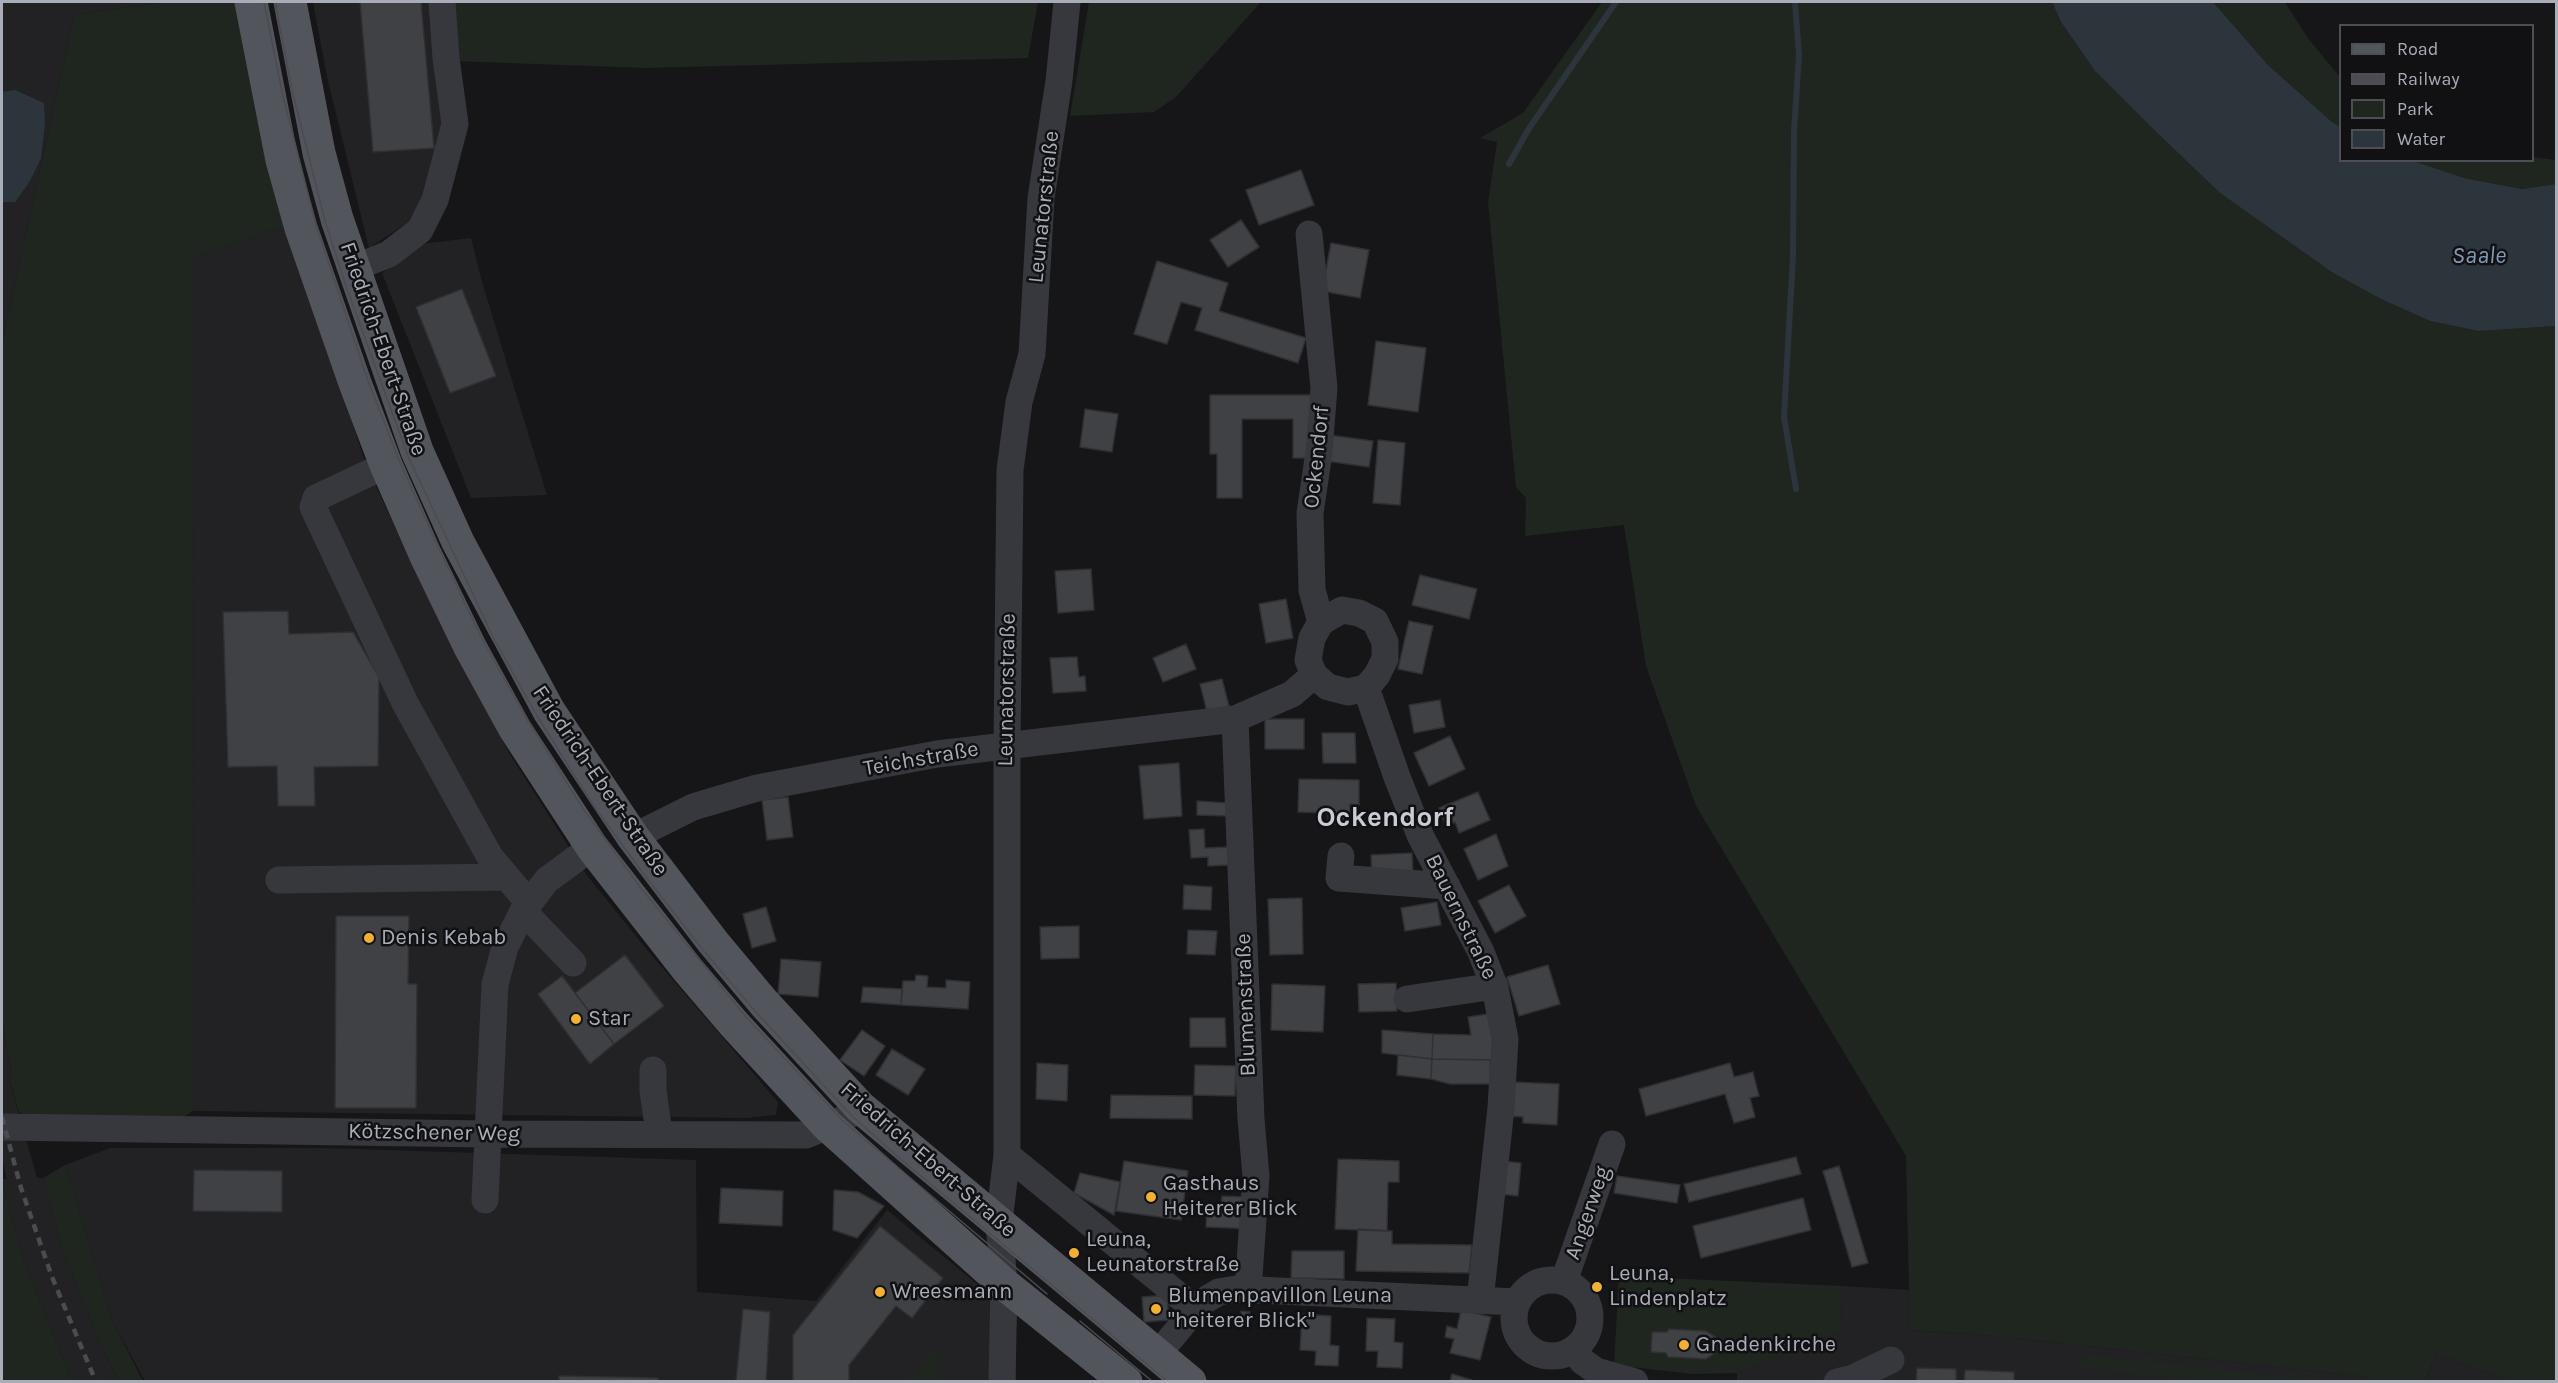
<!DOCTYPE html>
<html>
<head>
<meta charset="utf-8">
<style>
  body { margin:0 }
  #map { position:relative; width:2558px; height:1383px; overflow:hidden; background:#161618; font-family:Karla,sans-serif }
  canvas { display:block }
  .frame { position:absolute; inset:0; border:3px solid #a8adb8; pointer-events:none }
  .legend { position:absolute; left:2339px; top:24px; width:195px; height:138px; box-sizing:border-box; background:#111113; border:2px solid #4d4f55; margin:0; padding:8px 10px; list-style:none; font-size:18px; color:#a8adb8 }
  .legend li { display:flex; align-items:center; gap:12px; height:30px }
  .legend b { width:30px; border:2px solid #4d4f55 }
</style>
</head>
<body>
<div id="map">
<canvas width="2558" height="1383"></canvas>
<div class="frame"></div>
<ul class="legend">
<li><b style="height:8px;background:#53555c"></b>Road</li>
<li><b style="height:8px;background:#4a4c52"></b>Railway</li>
<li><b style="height:16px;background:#1e261f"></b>Park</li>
<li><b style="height:16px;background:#2c353c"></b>Water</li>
</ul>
</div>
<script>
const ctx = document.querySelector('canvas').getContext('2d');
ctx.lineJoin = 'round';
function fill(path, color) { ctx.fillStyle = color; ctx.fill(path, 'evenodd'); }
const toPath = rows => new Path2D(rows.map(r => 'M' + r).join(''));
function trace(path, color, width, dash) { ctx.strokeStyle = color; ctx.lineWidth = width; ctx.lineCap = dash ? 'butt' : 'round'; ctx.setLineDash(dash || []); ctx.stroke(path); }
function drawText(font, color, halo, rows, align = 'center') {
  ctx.font = font + ' Karla,sans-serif'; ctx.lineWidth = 5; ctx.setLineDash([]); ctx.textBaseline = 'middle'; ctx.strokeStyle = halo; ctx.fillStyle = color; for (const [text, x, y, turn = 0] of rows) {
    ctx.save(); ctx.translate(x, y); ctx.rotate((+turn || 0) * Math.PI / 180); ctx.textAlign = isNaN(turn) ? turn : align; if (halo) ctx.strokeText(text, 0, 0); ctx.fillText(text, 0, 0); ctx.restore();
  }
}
const built = toPath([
  [2,2,165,2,74,15,2,343],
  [313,2,434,2,445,134,416,217,369,248,327,77],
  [288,225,365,462,416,573,509,753,586,874,648,951,778,1102,776,1115,746,1118,193,1111,194,255],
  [471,238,482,282,547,495,471,498,382,273,421,244],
  [2,1023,13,1078,9,1079,37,1178,43,1178,62,1249,102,1348,119,1381,72,1381,24,1262,2,1182,2,1179,7,1179,2,1158],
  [110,1148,325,1148,696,1160,697,1292,816,1301,887,1210,1016,1316,1016,1381,145,1381,112,1321,65,1165],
  [1842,1286,1909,1290,1908,1330,1986,1335,2368,1377,2366,1382,1737,1382,1737,1373,1841,1331],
  [2436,1354,2511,1381,2425,1382]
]);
const green = toPath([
  [165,2,239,2,288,225,194,256,193,1111,182,1118,27,1115,19,1112,9,1078,13,1078,2,1023,2,343,74,15],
  [447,2,1038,2,1028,58,646,68,453,61],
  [1089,2,1261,2,1176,97,1154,112,1070,116],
  [1602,2,2052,2,2061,22,2095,71,2150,126,2220,193,2333,273,2381,299,2430,321,2478,331,2556,326,2556,1381,2511,1381,2436,1354,2425,1381,2366,1382,2367,1377,1986,1335,1908,1330,1909,1290,1906,1156,1696,806,1646,666,1624,525,1525,536,1526,498,1516,487,1488,202,1497,142,1480,138,1523,113],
  [2213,2,2285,2,2307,37,2340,77,2340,127,2332,122,2268,65],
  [2533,157,2556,160,2556,184,2522,189,2464,178,2413,161,2532,160],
  [65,1165,112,1321,143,1381,119,1381,102,1348,62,1249,43,1178],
  [2,1182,24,1262,72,1381,2,1381],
  [1619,1276,1842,1286,1841,1331,1737,1373,1693,1374,1614,1365],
  [938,1347,939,1381,908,1381],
  [2082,1354,2315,1379,2314,1381,2206,1381,2081,1368]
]);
const water = toPath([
  [2052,2,2213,2,2268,65,2332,122,2340,127,2340,160,2413,161,2464,178,2522,189,2556,184,2556,326,2478,331,2430,321,2381,299,2333,273,2220,193,2150,126,2095,71,2061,22],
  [15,90,44,103,45,123,41,158,30,181,15,202,2,202,2,92]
]);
const stream = toPath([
  [1795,2,1799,55,1794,132,1793,256,1784,417,1796,489],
  [1509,164,1528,130,1616,2]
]);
const building = toPath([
  [360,2,421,2,434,148,373,152,360,2],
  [1301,170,1314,205,1259,225,1246,190,1301,170],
  [1241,220,1259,247,1228,267,1210,240,1241,220],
  [1331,243,1369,250,1360,298,1322,291,1331,243],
  [1157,261,1228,283,1219,311,1306,338,1298,363,1195,330,1202,308,1181,302,1167,344,1134,334,1157,261],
  [462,289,496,376,450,393,416,307,462,289],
  [1376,341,1426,348,1418,412,1368,405,1376,341],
  [1210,395,1312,395,1312,458,1293,458,1293,419,1242,419,1242,498,1217,498,1217,454,1210,454,1210,395],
  [1085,409,1118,414,1112,452,1080,447,1085,409],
  [1329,435,1373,441,1369,467,1326,461,1329,435],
  [1378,440,1405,443,1400,505,1373,503,1378,440],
  [1091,569,1094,610,1058,613,1055,571,1091,569],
  [1420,575,1477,589,1469,619,1412,605,1420,575],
  [1286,599,1293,638,1266,643,1259,604,1286,599],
  [288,611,289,634,353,632,379,677,378,766,314,767,315,806,278,806,277,766,228,767,223,612,288,611],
  [1409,621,1433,626,1422,674,1398,669,1409,621],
  [1186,644,1196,669,1163,682,1153,658,1186,644],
  [1077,657,1079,677,1085,676,1086,691,1053,693,1050,658,1077,657],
  [1222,679,1229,706,1207,712,1200,684,1222,679],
  [1440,700,1445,727,1414,733,1409,705,1440,700],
  [1265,719,1304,719,1304,749,1265,749,1265,719],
  [1322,733,1355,733,1356,763,1323,763,1322,733],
  [1450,736,1465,769,1429,786,1414,753,1450,736],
  [1179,763,1182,816,1144,819,1139,766,1179,763],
  [1299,779,1359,780,1359,805,1350,804,1350,824,1328,824,1328,813,1298,812,1299,779],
  [1478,792,1490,820,1459,833,1455,822,1446,826,1439,808,1478,792],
  [788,797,793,837,767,840,762,800,788,797],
  [1197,801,1228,803,1228,816,1197,815,1197,801],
  [1204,829,1205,848,1228,847,1229,865,1208,866,1208,857,1191,858,1189,830,1204,829],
  [1496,834,1508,866,1478,880,1464,849,1496,834],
  [1412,853,1413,875,1372,877,1371,855,1412,853],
  [1184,885,1212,887,1211,910,1183,909,1184,885],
  [1509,885,1526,916,1495,933,1478,901,1509,885],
  [1302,898,1303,954,1270,955,1268,899,1302,898],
  [1437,902,1441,925,1405,931,1401,908,1437,902],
  [766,907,776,941,752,948,743,914,766,907],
  [336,916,409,916,408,984,417,984,416,1108,335,1108,336,916],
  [1079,926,1079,958,1041,959,1040,927,1079,926],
  [1188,930,1217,931,1215,955,1187,954,1188,930],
  [625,955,664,1006,614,1044,575,993,625,955],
  [781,959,821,962,818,997,778,994,781,959],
  [1548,965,1560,1004,1519,1016,1507,977,1548,965],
  [916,975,928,976,927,987,946,988,946,980,970,982,968,1009,901,1005,903,981,915,981,916,975],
  [562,976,614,1044,590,1064,538,994,562,976],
  [1396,983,1397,1011,1359,1012,1358,984,1396,983],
  [1272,984,1325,986,1323,1032,1271,1030,1272,984],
  [863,987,902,989,901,1005,861,1002,863,987],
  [1488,1014,1498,1060,1432,1059,1433,1034,1471,1035,1468,1017,1488,1014],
  [1190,1018,1225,1018,1226,1047,1190,1047,1190,1018],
  [862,1030,885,1046,864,1076,840,1060,862,1030],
  [1382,1030,1433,1034,1432,1059,1382,1053,1382,1030],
  [892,1049,925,1069,908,1095,876,1075,892,1049],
  [1398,1055,1432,1059,1431,1079,1397,1075,1398,1055],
  [1432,1059,1490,1060,1491,1084,1450,1084,1431,1079,1432,1059],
  [1037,1063,1068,1065,1067,1101,1036,1099,1037,1063],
  [1730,1063,1734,1077,1753,1072,1759,1096,1750,1098,1755,1117,1734,1123,1725,1094,1646,1116,1639,1089,1730,1063],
  [1195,1065,1236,1066,1235,1096,1194,1095,1195,1065],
  [1512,1082,1559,1084,1557,1125,1523,1123,1523,1117,1511,1116,1512,1082],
  [1111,1095,1192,1096,1192,1119,1110,1118,1111,1095],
  [1796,1157,1801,1174,1689,1202,1684,1184,1796,1157],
  [1338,1159,1399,1161,1399,1182,1388,1182,1387,1231,1335,1229,1338,1159],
  [1124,1161,1188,1171,1181,1220,1116,1211,1124,1161],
  [1503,1161,1521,1163,1518,1196,1500,1194,1503,1161],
  [1839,1166,1868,1263,1852,1267,1823,1171,1839,1166],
  [194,1170,282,1171,282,1212,193,1211,194,1170],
  [1080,1173,1120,1182,1114,1215,1074,1193,1080,1173],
  [1617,1176,1680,1185,1677,1203,1614,1193,1617,1176],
  [721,1188,783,1191,782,1226,719,1223,721,1188],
  [834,1190,858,1192,884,1206,857,1238,833,1230,834,1190],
  [1222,1196,1245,1197,1253,1229,1206,1227,1207,1207,1221,1208,1222,1196],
  [1803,1198,1811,1230,1701,1258,1693,1226,1803,1198],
  [880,1226,943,1278,912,1318,896,1306,849,1365,849,1382,793,1382,793,1335,880,1226],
  [1358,1229,1392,1231,1392,1244,1472,1245,1469,1273,1356,1271,1358,1229],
  [1292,1251,1344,1251,1344,1279,1291,1278,1292,1251],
  [1167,1295,1169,1320,1144,1322,1142,1297,1167,1295],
  [743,1309,770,1312,766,1382,736,1381,743,1309],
  [1461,1310,1491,1317,1480,1360,1450,1353,1454,1339,1445,1337,1447,1326,1457,1329,1461,1310],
  [1241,1311,1250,1312,1249,1322,1241,1321,1241,1311],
  [1302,1314,1331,1316,1330,1345,1339,1346,1338,1366,1315,1365,1316,1351,1300,1350,1302,1314],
  [1367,1318,1395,1319,1394,1342,1403,1343,1402,1368,1377,1367,1378,1351,1366,1351,1367,1318],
  [1669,1329,1706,1331,1717,1338,1717,1352,1706,1359,1668,1357,1666,1353,1651,1352,1652,1332,1667,1332,1669,1329],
  [1917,1368,1956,1369,1956,1382,1916,1382,1917,1368],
  [1965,1370,2014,1372,2014,1382,1964,1382,1965,1370],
  [1452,1374,1472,1380,1472,1382,1450,1382,1452,1374],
  [559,1376,658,1378,658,1382,559,1382,559,1376]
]);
const minor = toPath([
  [1309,234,1324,388,1319,452,1310,513,1312,590,1321,622,1312,638,1308,660,1314,675,1328,687,1348,692,1366,688,1377,675,1385,659,1385,642,1375,621,1359,613,1342,610,1321,622],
  [354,268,389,254,420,230,435,200,455,124,446,58,442,2],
  [386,465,316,498,313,507,405,703,490,857,529,903],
  [1366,688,1397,777,1420,835,1481,952,1495,988,1505,1039,1501,1108,1480,1300],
  [1235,719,1251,1119,1256,1176,1248,1290],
  [633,837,693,807,757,788,937,754,1235,719,1292,694,1314,675],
  [1341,856,1339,878,1447,886],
  [279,880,507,877],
  [523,911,573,963],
  [1407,999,1495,986],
  [653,1070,653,1091,659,1133],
  [2,1127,486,1134,806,1135,842,1120,860,1107],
  [1007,1155,1195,1309],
  [485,1200,495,984,505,947,523,911,547,880,592,847],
  '1514 1318a38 38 0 1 1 76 0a38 38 0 1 1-76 0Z',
  [1564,1281,1612,1144],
  [1575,1349,1582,1361,1596,1371,1635,1382],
  [1158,1354,1200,1303,1219,1292,1236,1289,1517,1302],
  [1002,1382,1004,1284,999,1222,1007,1155,1007,745,1010,470,1019,402,1032,354,1041,198,1059,81,1067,2],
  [1837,1382,1853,1378,1891,1360]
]);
const major = toPath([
  [251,2,282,160,301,228,355,383,386,465,425,554,470,647,515,729,592,847,688,970,734,1024,828,1126,1004,1284,1126,1382],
  [290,2,319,153,337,219,417,451,458,542,549,711,633,837,713,942,764,1003,860,1107,1190,1382]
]);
const tram = toPath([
  [264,2,282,92,316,225,367,378,399,460,439,549,483,641,528,721,584,810,640,887,747,1018,842,1120,1047,1294],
  [275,2,292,90,325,221,347,289,408,456,493,637,537,716,593,805,648,880,703,950,755,1011,851,1115,897,1156,1168,1382],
  [1080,1321,1153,1382]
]);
const rail = toPath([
  [2,1117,21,1188,52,1277,96,1382]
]);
const markers = [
  [369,938,6,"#f2b134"],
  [576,1019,6,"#f2b134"],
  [1151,1197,6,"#f2b134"],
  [1074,1253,6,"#f2b134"],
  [1597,1287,6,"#f2b134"],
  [880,1292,6,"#f2b134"],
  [1156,1309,6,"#f2b134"],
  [1684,1345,6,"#f2b134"]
];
const streetNames = [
  ["Leunatorstraße",1044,207,-84],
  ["Friedrich-Ebert-Straße",383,349,71],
  ["Ockendorf",1317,457,-84],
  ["Leunatorstraße",1007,690,-89],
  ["Teichstraße",921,759,-10],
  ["Friedrich-Ebert-Straße",600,781,56],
  ["Bauernstraße",1461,917,64],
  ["Blumenstraße",1246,1005,-92],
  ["Kötzschener Weg",434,1133,1],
  ["Friedrich-Ebert-Straße",928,1160,41],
  ["Angerweg",1588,1213,-71]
];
const poiNames = [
  ["Denis Kebab",381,938],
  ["Star",588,1019],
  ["Gasthaus",1163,1184],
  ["Heiterer Blick",1163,1209],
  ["Leuna,",1086,1240],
  ["Leunatorstraße",1086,1265],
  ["Leuna,",1609,1274],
  ["Lindenplatz",1609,1299],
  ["Wreesmann",892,1292],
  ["Blumenpavillon Leuna",1168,1296],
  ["\"heiterer Blick\"",1168,1321],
  ["Gnadenkirche",1696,1345]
];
const waterNames = [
  ["Saale",2479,256]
];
const districtNames = [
  ["Ockendorf",1385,818]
];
fill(built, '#222225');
fill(green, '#1e261f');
fill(water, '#2c353c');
trace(stream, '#2c353c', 6);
fill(building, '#404145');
trace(building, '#303034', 1.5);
trace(minor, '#37383d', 27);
trace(major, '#53555c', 33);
trace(tram, '#4a4c52', 1.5);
trace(rail, '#4a4c52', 4.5, [8, 6]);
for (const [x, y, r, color] of markers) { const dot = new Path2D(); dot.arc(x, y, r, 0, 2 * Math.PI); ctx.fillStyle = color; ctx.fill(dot); trace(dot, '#111113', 2); }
drawText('22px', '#a8adb8', '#111113', streetNames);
drawText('22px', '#a8adb8', '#111113', poiNames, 'left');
drawText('italic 24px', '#7f9bb3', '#111113', waterNames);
drawText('bold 28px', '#c9ccd4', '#111113', districtNames);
</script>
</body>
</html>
